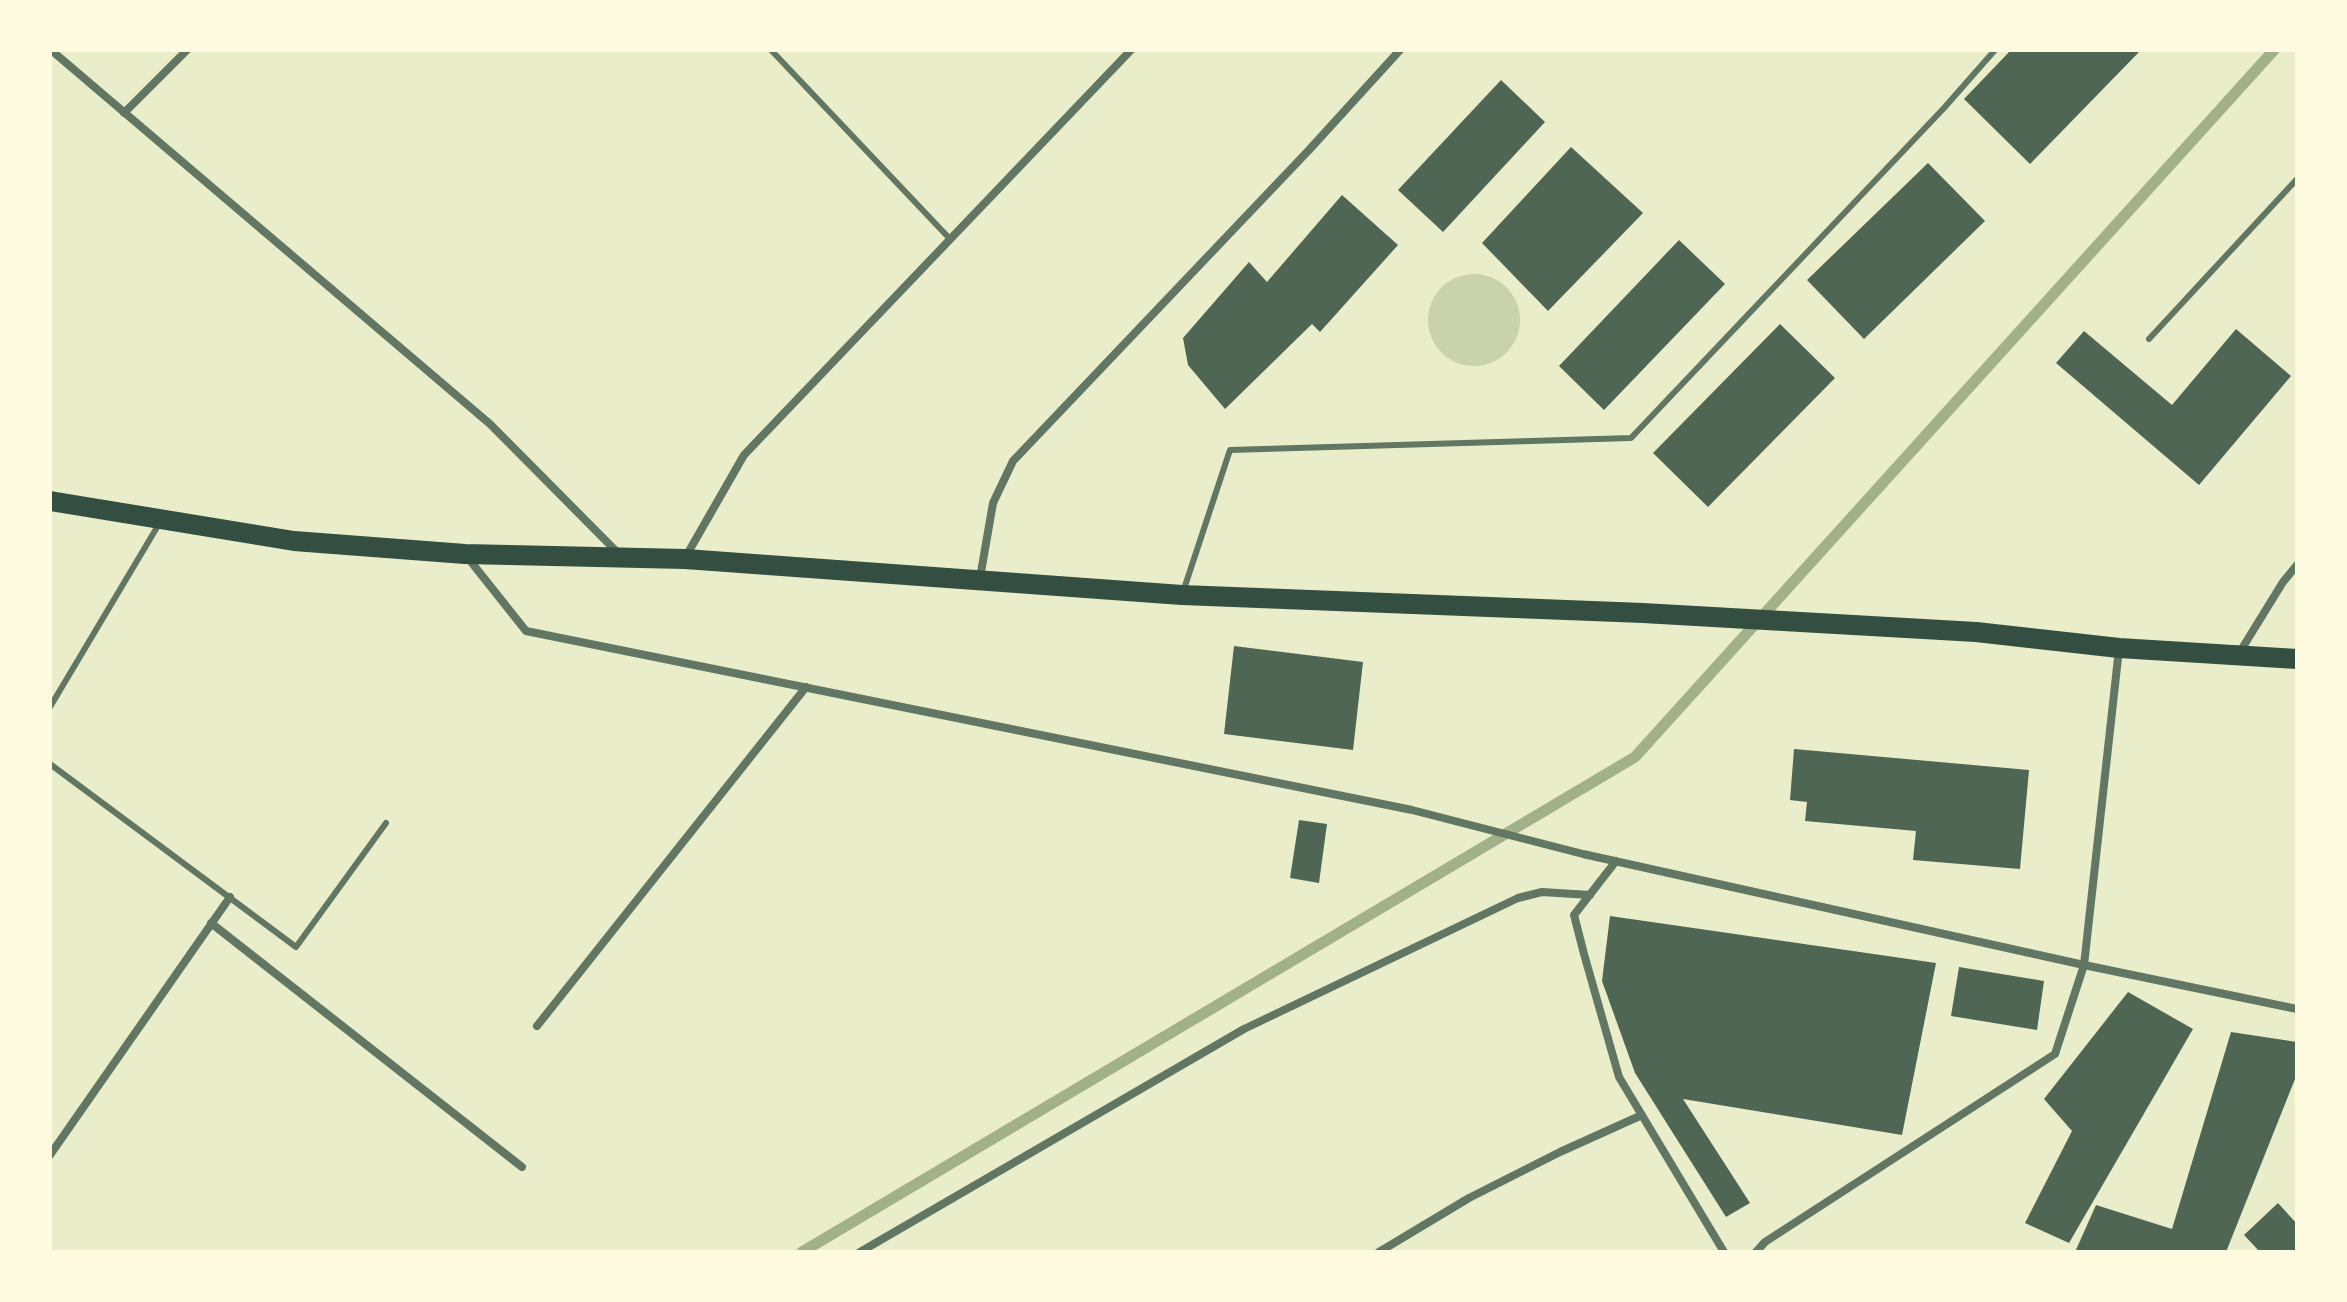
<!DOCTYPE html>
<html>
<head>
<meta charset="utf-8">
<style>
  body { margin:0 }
  #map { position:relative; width:2347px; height:1302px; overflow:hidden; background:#e9edc9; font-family:"Alegreya Sans",sans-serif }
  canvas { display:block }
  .frame { position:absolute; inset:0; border:52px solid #fefae0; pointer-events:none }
</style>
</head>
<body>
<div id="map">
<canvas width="2347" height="1302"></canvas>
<div class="frame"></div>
</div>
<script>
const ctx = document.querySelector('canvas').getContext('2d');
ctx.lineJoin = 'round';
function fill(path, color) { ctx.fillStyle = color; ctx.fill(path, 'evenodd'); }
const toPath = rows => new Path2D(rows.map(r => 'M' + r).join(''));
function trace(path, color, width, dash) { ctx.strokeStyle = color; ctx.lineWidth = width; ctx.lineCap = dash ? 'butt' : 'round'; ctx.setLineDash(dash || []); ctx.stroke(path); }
const green = toPath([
  '1428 320a46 46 0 1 1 92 0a46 46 0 1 1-92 0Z'
]);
const stream = toPath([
  [802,1252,1635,757,2274,50]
]);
const building = toPath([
  [2011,50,2141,50,2030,164,1964,99],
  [1501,80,1545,122,1443,232,1398,190],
  [1571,147,1643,213,1548,311,1482,243],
  [1928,163,1985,221,1864,339,1807,280],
  [1342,195,1398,245,1320,332,1312,324,1225,409,1188,365,1183,338,1249,262,1267,282],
  [1679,240,1725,284,1604,410,1559,366],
  [1780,324,1835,378,1708,507,1653,453],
  [2236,329,2291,376,2199,485,2056,363,2084,331,2172,405],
  [1234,646,1363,662,1353,750,1224,734],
  [1794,749,2029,770,2020,869,1913,860,1916,831,1805,821,1807,802,1790,800],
  [1299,820,1327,824,1319,883,1290,878],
  [1610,916,1936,963,1902,1135,1683,1099,1750,1203,1726,1217,1635,1073,1602,981],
  [1959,967,2044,981,2037,1030,1951,1016],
  [2128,992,2193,1029,2069,1243,2025,1223,2072,1131,2044,1099],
  [2231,1032,2297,1042,2297,1074,2226,1252,2075,1252,2096,1205,2172,1229],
  [2278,1203,2297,1224,2297,1252,2260,1252,2244,1235]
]);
const service = toPath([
  [771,50,950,239],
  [2149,339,2297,179],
  [1183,592,1230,450,1631,438,1944,108,1995,50],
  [50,707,159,524],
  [50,764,296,947,386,823]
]);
const minor = toPath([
  [51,50,490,424,618,553],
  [124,113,187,50],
  [468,558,526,631,1412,810,1583,854,2084,965,2297,1009],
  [685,558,744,455,1131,50],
  [980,578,993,503,1013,461,1309,150,1400,50],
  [2238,655,2283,582,2297,565],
  [1616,861,1574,915,1584,954,1619,1077,1724,1252],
  [211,923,522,1167],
  [537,1026,806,687],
  [50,1155,230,897],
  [860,1252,1244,1029,1518,898,1542,892,1590,895],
  [1379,1252,1469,1198,1560,1152,1642,1115],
  [1756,1252,1765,1242,2055,1054,2084,965,2119,649]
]);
const primary = toPath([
  [50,501,294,541,465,554,685,559,1182,595,1643,613,1976,632,2119,648,2297,659]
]);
fill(green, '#cad2ad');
trace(stream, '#a3b18a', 11);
fill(building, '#4f6655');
trace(service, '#617663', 6);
trace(minor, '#617663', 8);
trace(primary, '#344e41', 20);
</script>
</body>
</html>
